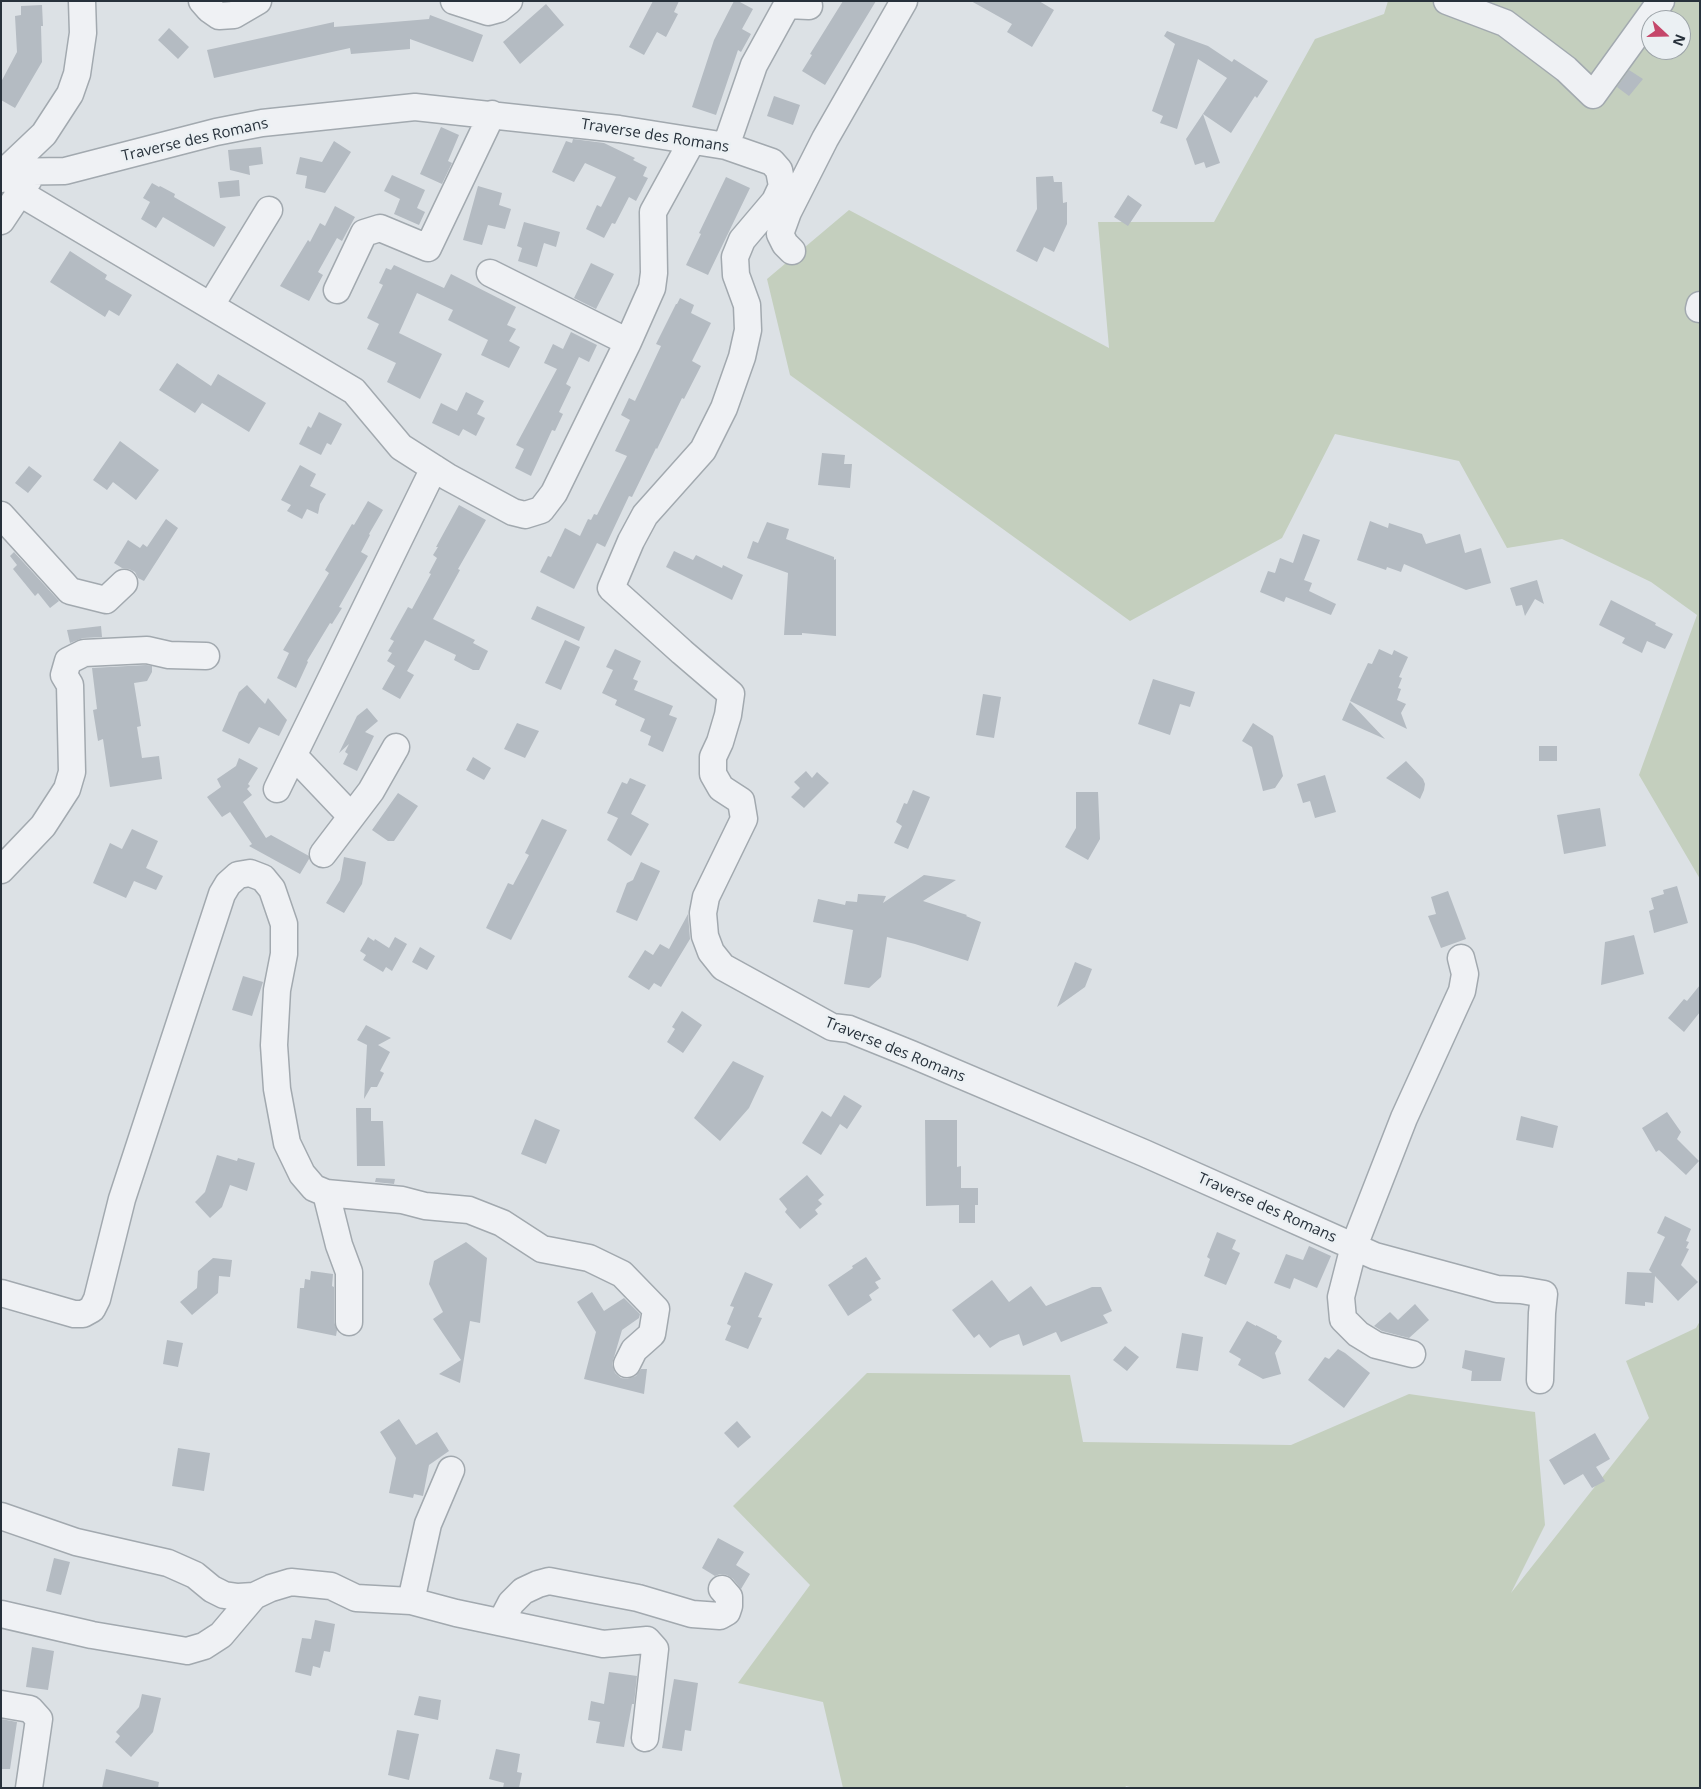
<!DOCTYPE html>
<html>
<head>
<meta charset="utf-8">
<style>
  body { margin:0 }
  #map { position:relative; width:1701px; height:1789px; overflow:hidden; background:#dce1e5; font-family:"Open Sans",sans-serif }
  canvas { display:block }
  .frame { position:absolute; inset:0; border:2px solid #27313b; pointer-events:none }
  .north { position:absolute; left:1641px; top:10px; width:50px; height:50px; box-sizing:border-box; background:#ebf0f3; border:1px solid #9da4a9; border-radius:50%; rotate:111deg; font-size:14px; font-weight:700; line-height:20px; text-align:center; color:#27313b }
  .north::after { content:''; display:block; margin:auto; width:18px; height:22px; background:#c5476a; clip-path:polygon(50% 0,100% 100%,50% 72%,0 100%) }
</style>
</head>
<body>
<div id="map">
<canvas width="1701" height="1789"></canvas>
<div class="frame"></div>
<div class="north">N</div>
</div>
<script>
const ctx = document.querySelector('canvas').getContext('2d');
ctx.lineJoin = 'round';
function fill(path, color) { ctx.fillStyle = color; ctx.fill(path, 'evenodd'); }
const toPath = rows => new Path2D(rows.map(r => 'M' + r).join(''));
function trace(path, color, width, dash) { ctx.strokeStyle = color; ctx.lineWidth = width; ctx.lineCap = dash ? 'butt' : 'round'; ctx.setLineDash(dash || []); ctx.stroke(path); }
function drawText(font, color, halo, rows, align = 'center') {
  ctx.font = font + ' "Open Sans",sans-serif'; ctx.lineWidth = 5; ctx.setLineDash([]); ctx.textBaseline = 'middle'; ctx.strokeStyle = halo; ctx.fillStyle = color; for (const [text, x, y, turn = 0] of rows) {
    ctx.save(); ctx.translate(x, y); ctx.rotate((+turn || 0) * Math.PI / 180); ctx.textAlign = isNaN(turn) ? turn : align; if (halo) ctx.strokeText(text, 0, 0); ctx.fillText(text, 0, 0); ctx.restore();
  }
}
const green = toPath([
  [1388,1,1645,1,1620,34,1646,1,1700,1,1700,879,1639,775,1697,615,1651,582,1562,539,1507,548,1459,461,1335,434,1282,538,1130,621,790,375,767,279,849,210,1109,348,1098,222,1214,222,1315,39,1384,14],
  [1651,20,1681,20,1681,50,1651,50],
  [1700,1321,1700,1788,1134,1788,1126,1786,1125,1788,843,1788,823,1702,738,1683,810,1585,733,1506,867,1373,1070,1375,1083,1442,1291,1445,1409,1394,1535,1412,1545,1525,1511,1593,1649,1418,1626,1361,1696,1328]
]);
const building = toPath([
  [653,1,679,1,674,12,678,14,666,37,657,32,644,55,629,47],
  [734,1,738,1,753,9,742,29,751,34,741,52,738,50,716,115,692,107,714,40],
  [843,1,876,1,825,85,802,71,812,55,810,54],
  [971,1,1039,1,1054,10,1032,47,1007,32,1012,24],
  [546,4,564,25,520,64,503,42],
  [42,5,43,26,41,26,42,62,15,108,1,100,1,82,17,52,15,16,21,15,21,6],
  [430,15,483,35,473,62,410,39,410,49,351,54,350,48,214,78,207,50,334,22,334,27,429,19],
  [169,28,189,47,178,59,158,40],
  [1167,31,1208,46,1232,62,1234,59,1268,81,1257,98,1255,96,1231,133,1203,114,1220,163,1206,168,1204,162,1195,165,1186,139,1227,78,1198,59,1177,129,1160,123,1163,116,1152,111,1175,44,1164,36],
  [1629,70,1643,79,1629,96,1617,87],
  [774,96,800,105,793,125,767,116],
  [441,127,459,135,448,161,452,163,442,184,420,174],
  [573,139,604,143,635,158,633,160,647,167,643,176,648,178,636,201,629,197,615,224,612,223,604,238,586,229,597,205,601,207,616,177,585,163,574,182,552,172,566,141,572,143],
  [334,141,351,152,325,193,305,188,307,176,296,174,300,157,322,162],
  [261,147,263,164,249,166,250,175,230,170,228,150],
  [392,175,425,190,417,208,425,212,419,225,394,214,400,199,384,191],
  [1053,176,1054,182,1062,182,1063,203,1067,202,1067,224,1054,252,1044,247,1037,262,1016,251,1037,209,1036,177],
  [726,177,750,188,708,275,686,265,701,234,699,233],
  [239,180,240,196,220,198,218,182],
  [152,183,159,187,160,186,175,194,174,197,226,227,214,247,163,217,156,228,141,219,150,202,143,198],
  [478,186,502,193,499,205,511,209,505,229,488,225,482,245,463,240],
  [1128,195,1142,205,1128,226,1114,217],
  [335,206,355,217,342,241,337,238,318,272,323,275,309,301,280,286,308,240,310,242,320,223,325,226],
  [524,222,560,232,556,247,544,243,537,267,518,261,522,248,517,246],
  [70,251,107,275,105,279,132,295,119,316,109,310,105,317,50,282],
  [591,263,614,274,596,309,574,298],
  [394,265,444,288,451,274,516,307,507,325,516,329,509,341,520,347,509,368,481,355,488,340,448,320,453,310,417,293,399,333,442,354,420,399,387,382,396,363,367,349,379,324,367,318,383,285,379,283,386,268,391,270],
  [680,298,694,305,691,313,711,323,692,361,701,366,684,399,682,398,657,449,656,448,632,497,629,496,605,547,597,543,574,589,540,572,548,556,551,557,565,528,580,536,588,519,591,520,594,514,597,515,627,456,615,451,630,420,621,415,629,398,635,401,661,346,656,344,676,304,677,304],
  [571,332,597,345,589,362,579,357,566,384,571,387,559,412,563,414,555,431,552,430,531,476,515,468,524,449,516,445,557,369,544,363,553,344,563,349],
  [177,363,211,386,218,374,266,403,249,432,202,403,195,413,159,390],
  [466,392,484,401,477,414,485,418,476,436,463,429,459,436,432,423,441,403,457,411],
  [319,412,342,424,331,445,327,443,321,455,299,444,308,426,311,428],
  [120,441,159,470,136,500,113,482,107,490,93,480],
  [822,453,845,455,844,464,852,464,850,488,818,485],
  [300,465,316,474,310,486,326,494,320,504,318,514,307,509,302,519,287,511,291,505,281,500],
  [29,466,42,476,28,493,15,483],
  [368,501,383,510,369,534,370,535,361,552,368,556,339,607,342,608,332,624,330,623,307,661,308,662,296,688,277,678,289,653,283,650,329,573,325,570,352,524,354,525],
  [459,505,486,520,458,569,460,570,433,619,475,640,473,643,488,651,479,670,473,670,454,660,456,655,425,640,407,671,414,675,400,699,382,689,395,666,387,661,392,653,388,651,394,641,390,639,408,607,412,609,431,574,429,573,437,558,433,555,438,547,436,547],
  [166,519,178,528,144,581,138,578,135,572,129,569,122,568,114,563,128,540,140,548,143,544,147,547],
  [1370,521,1388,528,1389,523,1422,534,1426,544,1460,534,1465,553,1481,548,1491,583,1466,590,1404,564,1401,572,1387,567,1386,570,1357,560],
  [767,522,789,529,786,539,834,557,834,560,836,559,836,636,802,633,802,635,784,635,788,573,747,558,753,541,758,543],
  [1303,534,1320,540,1304,580,1312,583,1309,591,1336,604,1331,615,1286,597,1284,602,1260,592,1268,571,1275,573,1280,558,1293,563],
  [674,551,693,560,696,555,722,568,723,565,743,575,732,600,666,567],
  [14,552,59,601,50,608,38,593,35,596,13,569,17,565,10,556],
  [1537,580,1544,604,1535,599,1525,616,1522,605,1516,606,1510,588],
  [1611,600,1656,623,1655,625,1673,634,1665,649,1647,641,1642,653,1622,643,1625,638,1599,625],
  [537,606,585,627,579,641,531,619],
  [101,626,102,637,83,638,70,643,67,630],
  [565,640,580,647,561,690,545,683],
  [615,649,641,661,633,679,638,681,634,690,673,706,669,715,677,718,663,752,648,745,651,736,640,731,645,719,615,705,617,700,602,693,613,670,606,667],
  [1379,649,1392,655,1394,650,1408,657,1399,677,1402,678,1398,688,1401,689,1397,700,1406,704,1401,713,1407,729,1350,701,1368,663,1372,664],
  [146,665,152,666,152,672,147,681,134,683,141,726,137,727,142,758,159,756,162,779,110,787,103,739,98,741,93,710,97,709,92,668],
  [1153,679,1195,692,1190,707,1180,704,1170,735,1138,724],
  [247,685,265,704,268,698,287,720,279,736,259,727,249,744,222,731,239,692],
  [983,694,1001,697,994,738,976,735],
  [1350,702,1385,739,1342,720],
  [367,708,378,721,365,732,374,736,357,771,343,764,348,754,345,752,349,744,339,753,357,716],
  [517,723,539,731,525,758,504,749],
  [1253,723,1273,736,1283,776,1275,788,1263,791,1252,747,1242,741],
  [1539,746,1557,746,1557,761,1539,761],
  [473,757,491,768,484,780,466,770],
  [239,758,258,768,248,784,250,786,247,789,252,795,243,802,266,838,271,835,309,856,309,859,300,874,249,846,252,844,230,812,222,817,207,797,221,787,217,779,236,766],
  [1406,761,1423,779,1425,784,1424,790,1420,799,1386,778],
  [806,771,812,778,817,772,829,783,804,808,791,797,800,788,794,782],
  [1325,775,1336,812,1315,818,1310,801,1303,803,1297,784],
  [630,778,646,785,631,814,649,824,631,856,607,840,618,818,607,813,622,782,627,784],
  [913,790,930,797,908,849,894,843,902,826,896,822,904,803,907,804],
  [1076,792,1098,792,1100,839,1088,860,1065,847,1076,828],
  [398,793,418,806,394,841,388,841,372,830],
  [1600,808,1606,846,1564,854,1557,815],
  [542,819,567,830,511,940,486,928,508,883,513,885,529,855,525,853],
  [132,829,158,841,146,868,163,876,156,890,134,881,126,898,93,883,110,843,122,849],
  [344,857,366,862,362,884,344,913,326,903,340,880],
  [641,862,660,871,637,921,616,912,627,883,633,880],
  [924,875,956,880,923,901,967,915,966,916,981,922,968,961,915,944,887,937,881,977,869,988,844,984,853,930,813,922,818,899,845,905,846,901,857,902,858,894,886,896,883,903],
  [1677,886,1688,923,1654,933,1649,911,1654,909,1651,898,1664,894,1663,890],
  [1448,891,1466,939,1441,948,1428,916,1436,914,1431,897],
  [688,914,690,939,661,987,654,983,649,990,628,977,645,950,653,955,660,944,669,949],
  [1634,935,1644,974,1601,985,1605,942],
  [368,937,374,941,375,939,389,948,395,937,407,944,392,971,386,967,383,972,363,960,366,955,360,951],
  [420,947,435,956,427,970,412,962],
  [1075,962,1092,969,1085,987,1057,1007],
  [243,976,263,982,252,1016,232,1010],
  [1700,985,1700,1012,1684,1032,1668,1018,1684,999,1687,1001],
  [682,1011,702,1025,683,1053,667,1042,675,1029,672,1027],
  [366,1025,391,1038,378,1045,390,1052,380,1071,384,1073,377,1087,371,1087,364,1099,367,1045,357,1040],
  [733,1061,764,1076,749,1108,720,1141,694,1118],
  [844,1095,862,1106,847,1129,840,1124,821,1155,802,1143,822,1111,831,1117],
  [356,1108,371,1108,371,1121,383,1121,385,1166,357,1166],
  [1667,1112,1681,1132,1677,1139,1699,1161,1686,1175,1659,1150,1656,1152,1642,1128],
  [1521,1116,1558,1126,1553,1148,1516,1140],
  [535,1119,560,1130,546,1164,521,1154],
  [925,1120,957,1120,957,1167,961,1166,961,1188,978,1188,978,1205,975,1205,975,1223,959,1223,959,1205,926,1206],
  [217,1155,237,1161,238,1158,255,1163,247,1191,230,1185,222,1207,210,1218,195,1202,205,1192],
  [807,1175,824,1195,818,1200,822,1204,815,1210,818,1214,800,1229,785,1212,787,1209,779,1199],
  [376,1178,395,1179,394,1184,375,1182],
  [1665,1216,1691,1229,1686,1241,1689,1242,1686,1248,1689,1249,1681,1265,1698,1282,1678,1301,1655,1276,1653,1303,1645,1302,1645,1306,1625,1304,1627,1272,1652,1273,1649,1270,1665,1237,1657,1233],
  [1217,1232,1236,1240,1232,1249,1240,1253,1226,1285,1204,1276,1210,1259,1207,1257],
  [466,1242,487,1258,480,1323,470,1321,460,1383,439,1374,461,1360,433,1319,443,1312,429,1284,434,1261],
  [1309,1246,1331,1256,1317,1288,1294,1278,1290,1289,1274,1283,1286,1254,1303,1260],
  [866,1257,881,1279,875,1282,879,1288,869,1295,872,1300,848,1316,828,1285,853,1268,852,1266],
  [213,1258,232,1260,230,1277,219,1276,218,1293,192,1315,180,1302,197,1288,198,1271],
  [311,1271,333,1274,332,1286,334,1287,334,1322,337,1330,336,1336,297,1328,300,1288,304,1288,305,1279,310,1280],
  [745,1272,773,1284,758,1317,762,1318,748,1349,725,1340,731,1326,727,1324,734,1307,730,1306],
  [992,1280,1009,1302,1031,1286,1046,1306,1092,1287,1101,1287,1112,1311,1103,1315,1108,1323,1061,1342,1056,1332,1023,1346,1019,1334,1000,1341,990,1348,979,1334,974,1338,952,1310],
  [592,1292,604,1311,624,1298,640,1314,639,1318,622,1330,612,1364,615,1373,621,1378,627,1379,636,1376,641,1369,647,1369,644,1394,584,1379,596,1332,577,1302],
  [1415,1304,1429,1320,1409,1338,1382,1331,1374,1326,1390,1312,1398,1320],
  [1247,1321,1256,1326,1256,1325,1277,1336,1277,1338,1282,1341,1275,1353,1281,1374,1263,1379,1238,1365,1241,1359,1229,1352],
  [1182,1333,1203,1337,1198,1371,1176,1368],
  [167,1340,183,1343,178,1367,163,1364],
  [1125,1346,1139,1357,1127,1371,1113,1360],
  [1338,1349,1345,1353,1370,1373,1344,1408,1308,1380,1325,1357,1329,1359],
  [1465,1350,1505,1358,1501,1381,1471,1381,1472,1371,1462,1368],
  [399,1419,416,1445,437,1432,449,1451,429,1465,423,1496,414,1494,413,1498,389,1493,396,1458,380,1432],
  [737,1421,751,1437,738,1448,724,1433],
  [1595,1433,1610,1459,1596,1467,1605,1481,1592,1488,1583,1474,1564,1485,1549,1460],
  [178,1448,210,1453,204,1491,172,1486],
  [718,1538,744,1552,736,1565,750,1574,741,1589,733,1579,727,1575,720,1574,715,1576,702,1568],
  [54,1558,70,1562,61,1595,46,1591],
  [315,1620,335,1624,330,1652,324,1651,320,1668,313,1666,311,1676,295,1672,302,1638,311,1639],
  [32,1647,54,1651,48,1690,26,1687],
  [609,1672,637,1676,634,1704,632,1704,624,1747,596,1743,600,1722,588,1720,591,1701,604,1704],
  [674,1679,698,1683,691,1731,685,1730,682,1751,662,1748],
  [142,1694,161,1698,153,1732,131,1757,115,1742,120,1736,116,1732,139,1707],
  [419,1696,441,1700,438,1720,414,1715],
  [1,1719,17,1722,10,1769,1,1769],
  [397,1730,419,1734,409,1780,388,1775],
  [496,1749,520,1754,517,1772,522,1773,519,1788,503,1788,504,1783,489,1779],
  [106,1769,159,1782,158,1788,102,1788]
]);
const minor = toPath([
  [202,1,209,9,219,16,234,15,258,1],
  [454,1,488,12,499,9,509,1],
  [1447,1,1505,23,1566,69,1593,95,1661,1],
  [726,146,754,65,787,5,809,6],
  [1,172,65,171,216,132,262,123,415,107,619,129,726,146,772,162,779,170,782,186,775,201,742,240,735,257,736,275,747,305,748,330,742,357,724,408,703,450,645,515,631,541,611,588,682,652,731,694,728,715,720,742,713,757,713,774,721,788,741,801,744,819,706,897,703,913,705,936,711,952,723,967,832,1027,849,1029,911,1054,1144,1153,1375,1256,1497,1289,1521,1290,1544,1294,1542,1313,1540,1380],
  [2,179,4,172,44,134,70,94,77,74,83,33,82,1],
  [20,193,354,391,401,447,448,477,513,512,525,515,541,510,554,493,628,342,652,288,654,273,653,212,692,141],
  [1,221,29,179],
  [792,251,785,244,780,234,788,212,825,139,904,1],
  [490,273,628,342],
  [337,290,364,233,380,228,428,248,492,114],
  [211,305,269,210],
  [1699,309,1700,305],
  [1,515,70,591,106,600,124,583],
  [294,756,351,816],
  [277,789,434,468],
  [323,854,371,791,396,747],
  [1,870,43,826,67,789,72,772,70,685,64,675,68,661,84,653,147,650,169,655,206,656],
  [326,1193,339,1245,349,1272,349,1322],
  [1,1293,74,1314,83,1314,92,1309,97,1299,122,1199,222,894,228,884,238,875,250,873,263,878,272,889,284,924,284,954,277,990,274,1045,277,1089,287,1143,302,1174,314,1188,326,1193,402,1200,425,1206,469,1210,502,1223,542,1249,589,1258,622,1274,656,1309,652,1334,634,1350,627,1364],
  [1412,1354,1376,1345,1358,1334,1343,1319,1341,1297,1354,1246,1404,1118,1462,991,1465,974,1461,958],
  [1,1516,76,1542,168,1563,195,1575,212,1589,224,1595,238,1597,254,1596],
  [411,1601,428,1524,451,1470],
  [1,1614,92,1635,187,1651,204,1646,221,1635,254,1596,271,1588,291,1582,331,1586,356,1598,411,1601,456,1613,603,1644,647,1640,655,1649,645,1738],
  [501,1622,511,1603,523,1591,538,1584,549,1581,638,1598,692,1614,720,1616,727,1612,729,1606,729,1597,722,1589],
  [1,1704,30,1709,39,1719,29,1788]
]);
const streetNames = [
  ["Traverse des Romans",655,136,9],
  ["Traverse des Romans",195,140,-13],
  ["Traverse des Romans",895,1050,22],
  ["Traverse des Romans",1267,1208,24]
];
fill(green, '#c4cfbe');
fill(building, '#b4bbc2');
trace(minor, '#a2a9af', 29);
trace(minor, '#eff1f4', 26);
drawText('15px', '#27313b', '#ebf0f3', streetNames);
</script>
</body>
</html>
